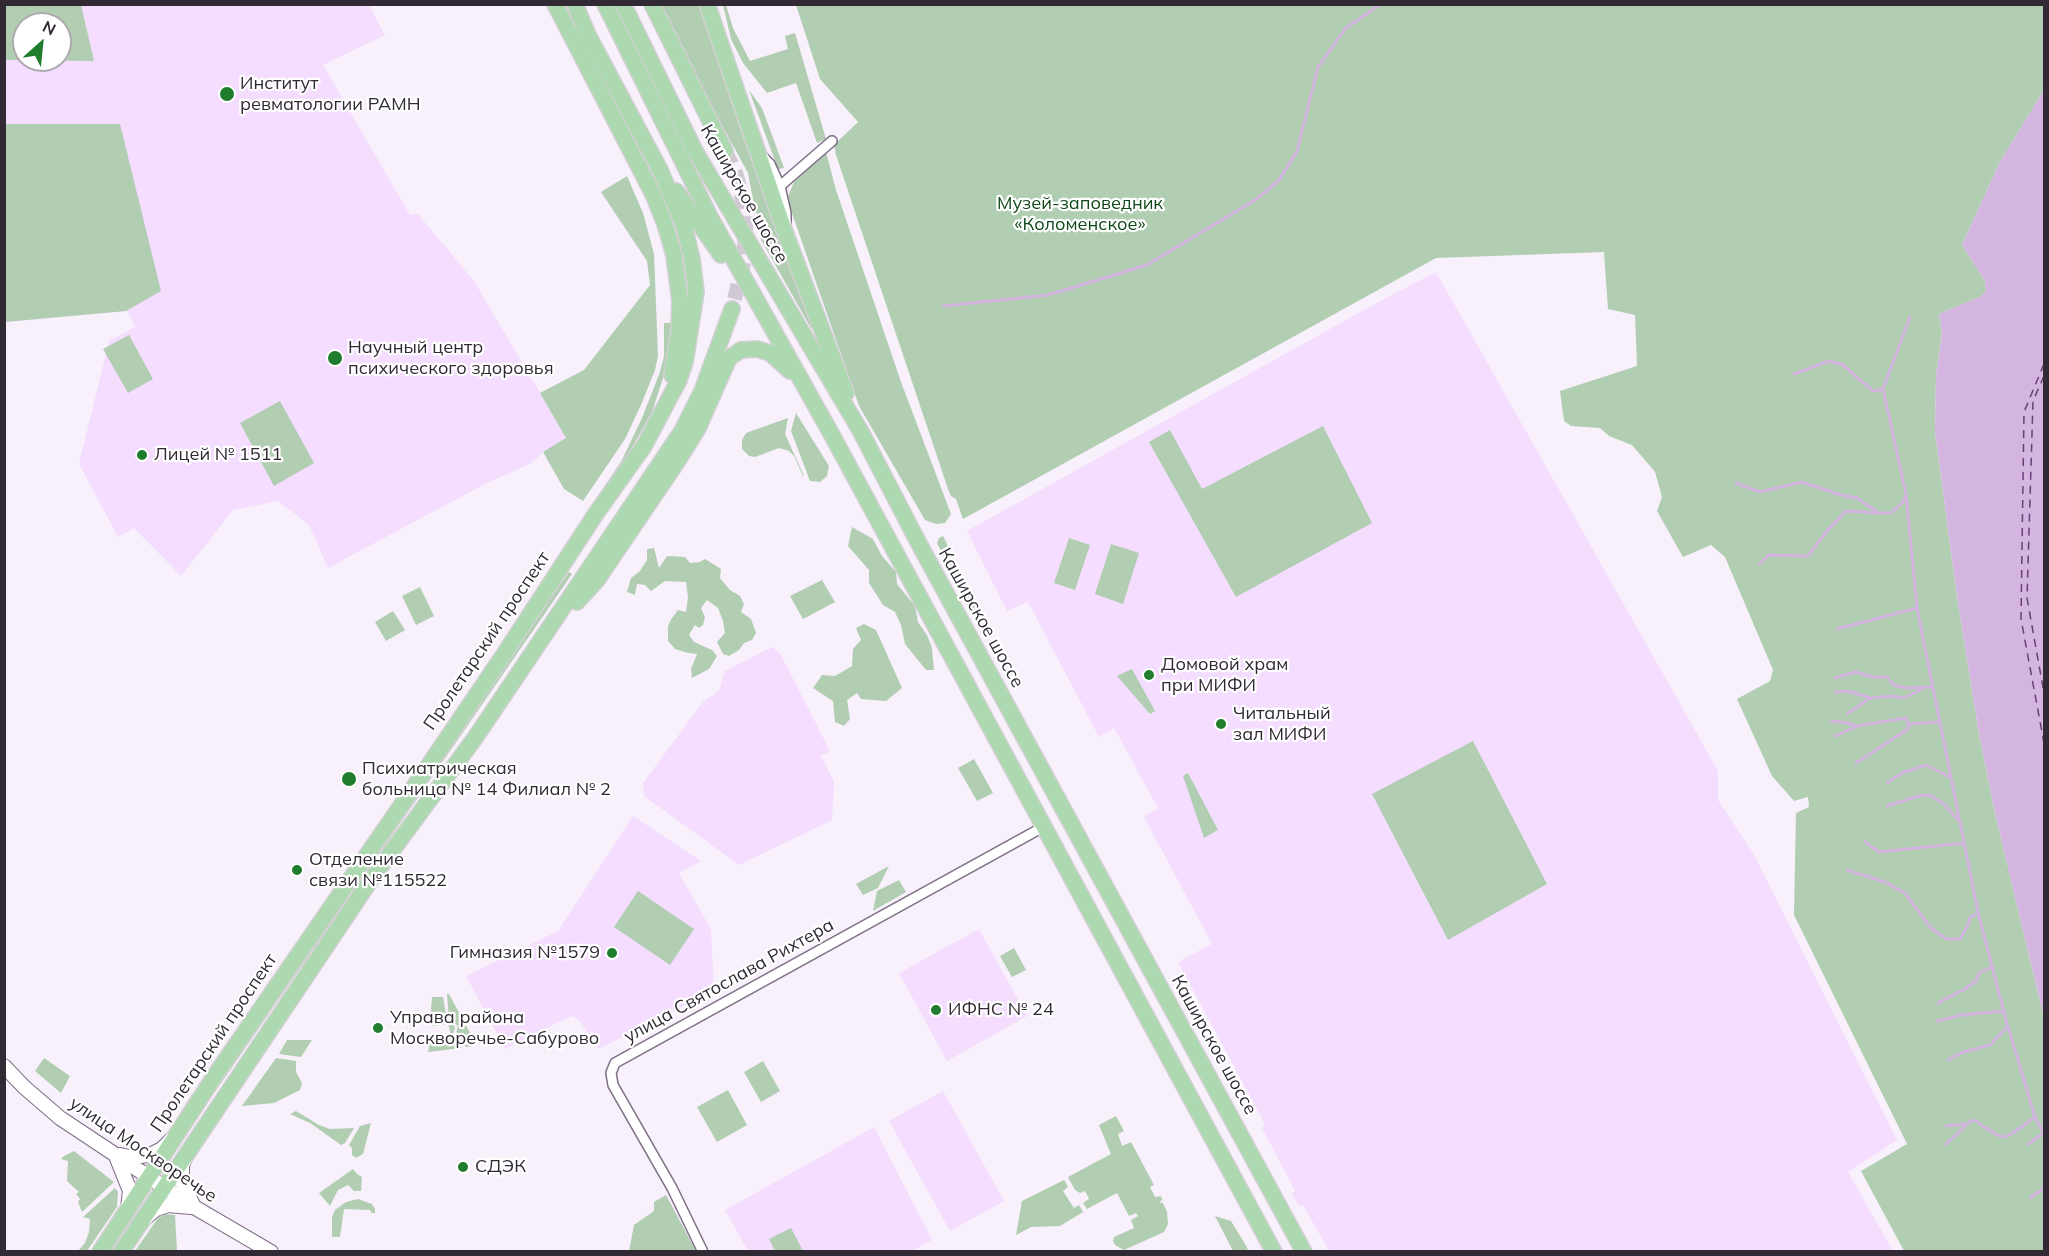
<!DOCTYPE html>
<html>
<head>
<meta charset="utf-8">
<style>
  body { margin:0 }
  #map { position:relative; width:2049px; height:1256px; overflow:hidden; background:#f8f1fb; font-family:Mulish,sans-serif }
  canvas { display:block }
  .frame { position:absolute; inset:0; border:6px solid #312a34; pointer-events:none }
  .north { position:absolute; left:12px; top:12px; width:60px; height:60px; box-sizing:border-box; background:#fff; border:2px solid #adaaae; border-radius:50%; rotate:27deg; font-size:16px; font-weight:700; line-height:24px; text-align:center; color:#312a34 }
  .north::after { content:''; display:block; margin:auto; width:21px; height:27px; background:#207d2e; clip-path:polygon(50% 0,100% 100%,50% 72%,0 100%) }
</style>
</head>
<body>
<div id="map">
<canvas width="2049" height="1256"></canvas>
<div class="frame"></div>
<div class="north">N</div>
</div>
<script>
const ctx = document.querySelector('canvas').getContext('2d');
ctx.lineJoin = 'round';
function fill(path, color) { ctx.fillStyle = color; ctx.fill(path, 'evenodd'); }
const toPath = rows => new Path2D(rows.map(r => 'M' + r).join(''));
function trace(path, color, width, dash) { ctx.strokeStyle = color; ctx.lineWidth = width; ctx.lineCap = dash ? 'butt' : 'round'; ctx.setLineDash(dash || []); ctx.stroke(path); }
function drawText(font, color, halo, rows, align = 'center') {
  ctx.font = font + ' Mulish,sans-serif'; ctx.lineWidth = 4.5; ctx.setLineDash([]); ctx.textBaseline = 'middle'; ctx.strokeStyle = halo; ctx.fillStyle = color; for (const [text, x, y, turn = 0] of rows) {
    ctx.save(); ctx.translate(x, y); ctx.rotate((+turn || 0) * Math.PI / 180); ctx.textAlign = isNaN(turn) ? turn : align; if (halo) ctx.strokeText(text, 0, 0); ctx.fillText(text, 0, 0); ctx.restore();
  }
}
const built = toPath([
  [5,5,369,5,385,35,323,65,410,215,418,214,474,281,567,439,543,452,532,463,487,483,328,568,309,525,278,501,233,510,181,576,134,528,118,537,79,464,109,341,135,327,127,311,5,322],
  [24,24,60,24,60,60,24,60],
  [1436,272,1718,771,1718,800,1753,853,1897,1140,1848,1172,1893,1251,1329,1251,1303,1205,1300,1206,1291,1194,1295,1191,1262,1128,1265,1124,1178,962,1212,944,1144,817,1158,808,1114,728,1099,737,1028,602,1007,611,967,531,1380,301],
  [772,647,780,653,830,751,821,756,834,781,832,820,739,865,644,796,643,783,703,702,719,691,725,671],
  [633,816,701,861,679,873,711,929,714,990,599,1049,579,1020,571,1016,505,1049,466,976,558,931],
  [979,929,1027,1016,947,1061,899,973],
  [943,1091,1004,1201,950,1231,889,1121],
  [874,1127,932,1240,912,1251,748,1251,725,1210]
]);
const green = toPath([
  [5,4,81,5,94,61,5,60],
  [24,24,60,24,60,60,24,60],
  [660,5,699,5,745,143,815,328,812,330,760,238,763,236,754,205,748,173,706,96],
  [723,5,726,5,733,28,750,61,788,49,785,36,795,33,826,139,817,143,796,83,767,93,743,63,731,39],
  [796,5,2044,5,2044,90,2000,162,1962,245,1985,281,1986,291,1980,297,1939,314,1942,334,1936,375,1935,432,1957,596,1978,728,1995,813,2044,1018,2044,1251,1904,1251,1861,1171,1907,1144,1794,915,1796,813,1809,807,1808,797,1794,801,1772,776,1737,699,1770,681,1773,670,1725,557,1711,545,1683,557,1657,511,1662,497,1655,472,1632,445,1609,436,1600,428,1571,426,1564,421,1560,391,1637,366,1635,315,1608,309,1604,252,1436,258,963,519,956,499,951,496,949,492,836,155,834,145,858,122,820,79],
  [749,90,762,108,784,168,778,169],
  [5,124,120,124,161,291,126,311,5,322],
  [826,152,836,190,901,382,951,514,945,523,936,524,925,520,859,406,787,199,794,182],
  [627,176,643,213,654,254,658,356,655,370,641,405,625,439,583,501,564,489,543,452,566,438,540,393,584,370,650,285,647,261,601,192],
  [664,323,672,323,670,348,666,369,652,412,625,460,594,506,590,508,622,460,642,418,660,372,664,356],
  [129,335,153,379,128,393,103,349],
  [280,401,314,463,274,486,240,423],
  [796,413,829,466,827,476,820,482,810,481,791,431],
  [788,418,785,434,804,476,803,476,794,456,789,451,779,448,755,457,749,456,742,449,742,440,746,433],
  [1323,426,1372,523,1236,597,1149,442,1170,430,1202,489],
  [852,527,873,539,882,556,896,572,897,584,915,606,918,622,927,635,932,648,934,670,926,670,905,644,901,625,895,612,883,605,869,583,869,570,848,546],
  [943,536,963,577,983,624,981,624,960,591,937,543,939,538],
  [1069,538,1090,545,1075,590,1054,583],
  [1111,544,1139,553,1123,604,1095,594],
  [654,548,659,568,667,556,685,557,690,563,700,562,705,559,721,569,720,578,730,590,740,596,744,604,741,612,751,619,756,633,752,640,744,643,739,650,729,656,723,654,717,642,725,633,723,621,718,608,707,600,701,608,705,617,703,625,699,628,695,625,689,635,694,642,712,650,717,656,709,669,692,678,691,669,697,654,688,653,675,649,668,641,668,626,672,618,678,610,686,612,688,597,686,582,665,581,651,591,645,585,637,584,635,595,627,592,631,578,640,571,647,560,647,549],
  [569,572,572,574,177,1147,174,1145],
  [822,580,835,602,803,619,790,596],
  [420,587,434,616,416,625,402,596],
  [393,611,405,630,386,641,375,622],
  [864,624,876,630,902,688,886,701,861,699,857,693,847,700,850,719,844,726,835,722,833,701,813,688,822,675,835,676,852,666,853,649,861,640,856,628],
  [1132,669,1155,711,1150,714,1117,676],
  [1473,741,1547,884,1448,940,1372,794],
  [974,759,993,793,977,801,958,768],
  [1188,773,1218,830,1204,838,1183,776],
  [889,866,878,888,863,895,856,884],
  [899,880,906,892,873,911,877,891],
  [638,891,694,929,670,965,614,927],
  [1014,948,1026,970,1012,977,1000,956],
  [447,994,449,994,475,1042,473,1046,466,1047,455,1037,458,1026,449,1019],
  [432,997,443,997,447,1021,452,1023,455,1027,452,1037,462,1048,428,1052,430,1042,433,1037,451,1034,448,1024,433,1026,431,1010],
  [287,1040,312,1040,301,1057,279,1054],
  [44,1058,70,1076,61,1093,35,1071],
  [276,1058,296,1061,296,1072,302,1083,300,1090,274,1103,242,1106],
  [763,1061,780,1091,761,1102,744,1072],
  [728,1090,747,1125,717,1142,697,1107],
  [296,1111,319,1125,330,1129,354,1128,345,1143,341,1145,310,1123,290,1114],
  [1116,1116,1124,1131,1118,1134,1122,1146,1131,1142,1154,1185,1150,1187,1155,1197,1161,1196,1162,1200,1159,1202,1163,1203,1167,1212,1168,1224,1164,1232,1124,1250,1115,1245,1113,1241,1114,1237,1134,1228,1131,1220,1138,1216,1136,1213,1129,1216,1117,1193,1087,1209,1083,1203,1089,1199,1085,1191,1080,1193,1075,1190,1068,1177,1111,1154,1099,1125],
  [371,1123,363,1154,356,1158,352,1155,352,1148,349,1145,360,1126],
  [74,1151,114,1182,82,1212,78,1202,80,1199,76,1194,79,1192,67,1181,68,1161,61,1159,64,1156],
  [353,1169,357,1174,362,1177,361,1191,354,1191,348,1185,338,1190,330,1206,319,1193],
  [1064,1180,1068,1187,1063,1191,1074,1208,1079,1205,1083,1212,1060,1226,1031,1227,1016,1235,1022,1201],
  [115,1188,118,1192,117,1207,87,1251,78,1251,85,1243,89,1232,90,1219,83,1217],
  [666,1195,696,1251,629,1251,634,1225,654,1211,654,1202],
  [358,1199,372,1204,375,1209,375,1213,372,1213,370,1210,344,1209,340,1237,332,1237,332,1217,335,1210,346,1202],
  [165,1214,175,1215,177,1251,135,1251,158,1218],
  [1215,1216,1231,1221,1248,1249,1244,1251,1233,1251],
  [791,1228,803,1251,775,1251,769,1239]
]);
const water = toPath([
  [2044,90,2044,1018,1995,813,1978,728,1957,596,1935,432,1936,375,1942,334,1939,314,1980,297,1986,291,1985,281,1962,245,2000,162]
]);
const stream = toPath([
  [944,306,1048,295,1147,265,1257,199,1280,179,1297,151,1318,67,1346,28,1381,4],
  [1910,317,1883,389,1906,494,1917,608,1978,912,2006,1020,2035,1117,2044,1134],
  [1794,374,1829,361,1843,365,1873,391,1883,389],
  [1736,483,1760,492,1802,482,1841,495,1857,498,1879,513,1891,513,1903,502,1905,497],
  [1759,564,1769,555,1808,556,1828,530,1846,511,1879,513],
  [1837,629,1917,608],
  [1835,678,1855,672,1873,677,1887,677,1894,685,1907,688,1932,687],
  [1835,692,1848,691,1870,698,1891,696,1904,698,1922,689],
  [1847,714,1870,698],
  [1832,721,1847,723,1856,726,1906,718,1908,724,1940,722],
  [1835,736,1855,727],
  [1856,763,1908,729,1908,724],
  [1887,783,1902,773,1926,765,1950,777],
  [1887,806,1918,796,1930,795,1944,804,1958,820],
  [1865,842,1879,852,1964,843],
  [1847,870,1885,882,1905,893,1930,927,1946,939,1960,939,1968,925,1970,917,1978,913],
  [1938,1003,1965,989,1976,981,1979,973,1992,967],
  [1937,1021,1962,1015,2003,1011],
  [1948,1060,1963,1052,1990,1045,2007,1027],
  [1946,1126,1965,1124],
  [1946,1144,1972,1120,1976,1121,1995,1134,2004,1137,2013,1133,2035,1117],
  [2028,1144,2044,1133],
  [2030,1198,2044,1188]
]);
const ferry = toPath([
  [2044,364,2024,412,2021,619,2044,743],
  [2044,376,2033,401,2027,598,2044,693]
]);
const primaryTunnel = toPath([
  [725,151,736,174,746,214,744,261,732,309]
]);
const street = toPath([
  [762,156,770,164,780,186,786,213,786,223],
  [780,186,832,141],
  [703,1252,672,1188,613,1085,611,1073,615,1063,1045,826]
]);
const secondary = toPath([
  [4,1066,24,1087,60,1118,194,1207,271,1252],
  [120,1155,130,1157,150,1155,162,1149,171,1140],
  [116,1156,130,1191,128,1208],
  [185,1158,182,1165,182,1182,193,1205],
  [145,1218,156,1209,168,1205,191,1207]
]);
const primary = toPath([
  [555,4,653,194,665,224,674,255,680,301,679,330,672,375],
  [605,4,710,217,833,437,1274,1252],
  [623,4,695,151,861,432,917,540,1304,1252],
  [652,4,725,151],
  [707,4,786,235,846,393],
  [676,191,721,255],
  [577,602,597,580,677,462,698,428,729,358,741,350,757,349,770,353,790,371],
  [100,1252,218,1071,418,781,503,656,595,515,644,446,679,380,685,362,696,292,692,259,684,226,660,170,588,35,575,4],
  [121,1252,372,878,475,738,682,431,702,391,732,309]
]);
const markers = [
  [227,94,8,"#207d2e"],
  [335,358,8,"#207d2e"],
  [142,455,6,"#207d2e"],
  [1149,675,6,"#207d2e"],
  [1221,724,6,"#207d2e"],
  [349,779,8,"#207d2e"],
  [297,870,6,"#207d2e"],
  [612,953,6,"#207d2e"],
  [936,1010,6,"#207d2e"],
  [378,1028,6,"#207d2e"],
  [463,1167,6,"#207d2e"]
];
const poiNames = [
  ["Институт",240,84],
  ["ревматологии РАМН",240,105],
  ["Научный центр",348,348],
  ["психического здоровья",348,369],
  ["Лицей № 1511",154,455],
  ["Домовой храм",1161,665],
  ["при МИФИ",1161,686],
  ["Читальный",1233,714],
  ["зал МИФИ",1233,735],
  ["Психиатрическая",362,769],
  ["больница № 14 Филиал № 2",362,790],
  ["Отделение",309,860],
  ["связи №115522",309,881],
  ["Гимназия №1579",600,953,"right"],
  ["ИФНС № 24",948,1010],
  ["Управа района",390,1018],
  ["Москворечье-Сабурово",390,1039],
  ["СДЭК",475,1167]
];
const streetNames = [
  ["Каширское шоссе",744,194,60],
  ["Каширское шоссе",981,618,61],
  ["Пролетарский проспект",487,641,-56],
  ["улица Святослава Рихтера",729,981,-29],
  ["Пролетарский проспект",214,1043,-56],
  ["Каширское шоссе",1214,1045,61],
  ["улица Москворечье",143,1150,34]
];
const parkNames = [
  ["Музей-заповедник",1080,204],
  ["«Коломенское»",1080,225]
];
fill(built, '#f4ddff');
fill(green, '#b1cdb2');
fill(water, '#d3b5e0');
trace(stream, '#d3b5e0', 3);
trace(ferry, '#674178', 1.5, [8, 6]);
trace(primaryTunnel, '#d0c9d3', 15, [15, 8]);
trace(street, '#7e6e86', 12);
trace(secondary, '#7e6e86', 16);
trace(primary, '#d2d0d2', 18);
trace(street, '#fff', 9);
trace(secondary, '#fff', 14);
trace(primary, '#acd9af', 15);
for (const [x, y, r, color] of markers) { const dot = new Path2D(); dot.arc(x, y, r, 0, 2 * Math.PI); ctx.fillStyle = color; ctx.fill(dot); trace(dot, '#fff', 2); }
drawText('18px', '#312a34', '#fff', poiNames, 'left');
drawText('18px', '#312a34', '#fff', streetNames);
drawText('18px', '#104919', '#fff', parkNames);
</script>
</body>
</html>
